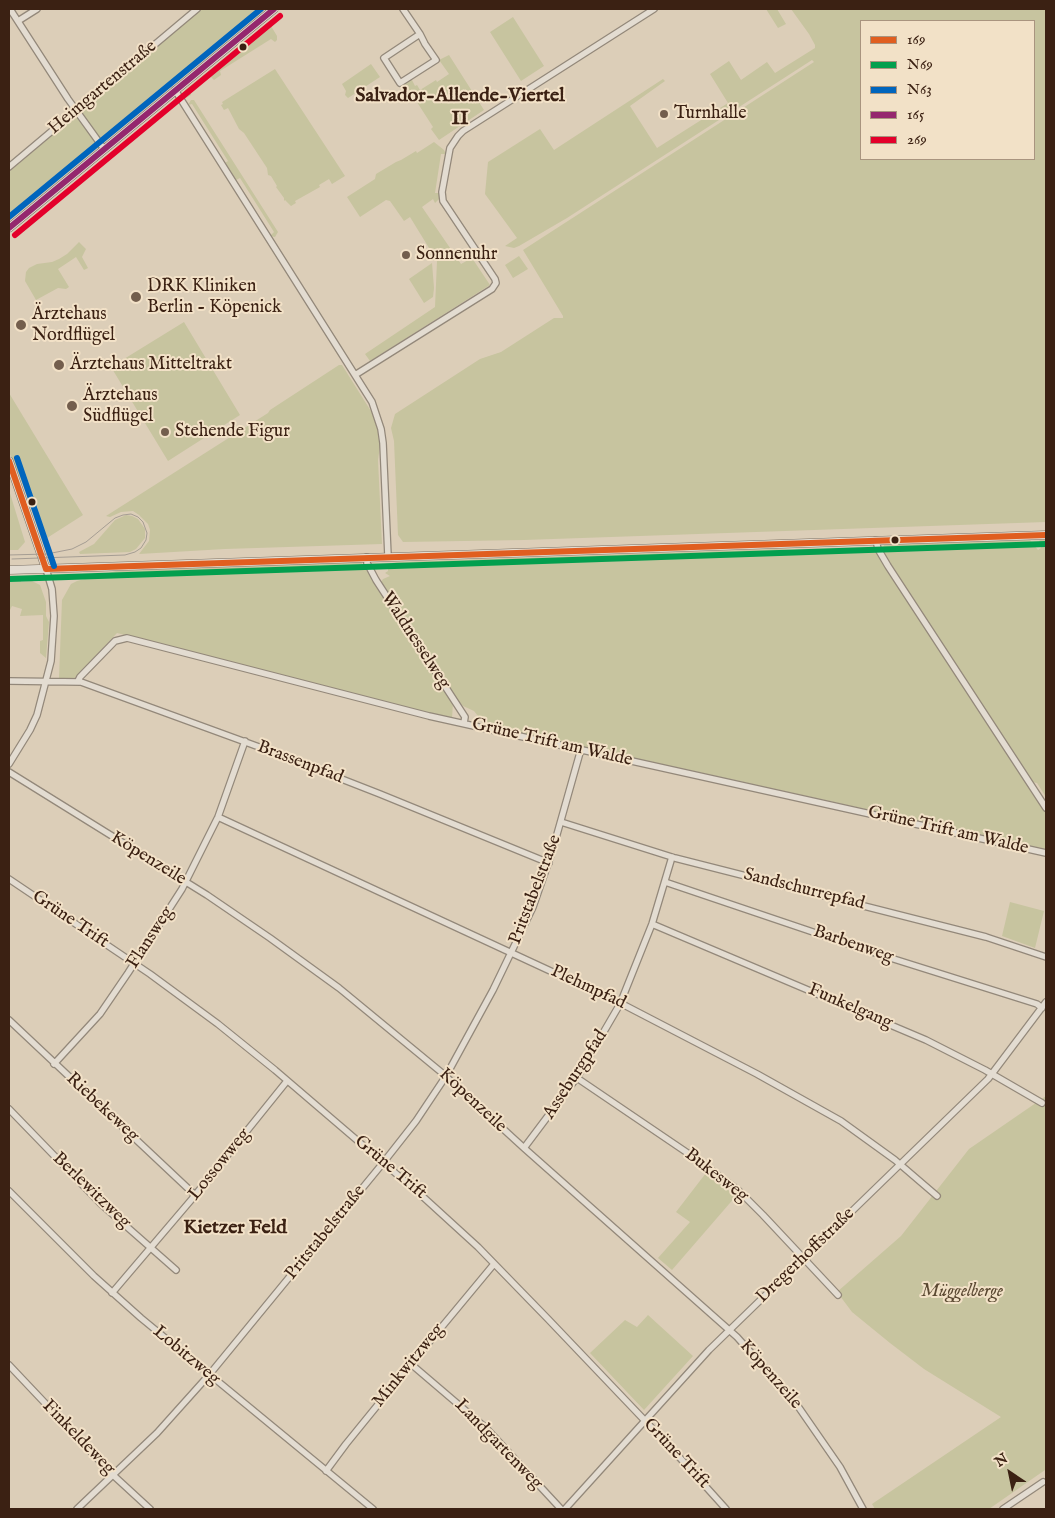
<!DOCTYPE html>
<html>
<head>
<meta charset="utf-8">
<style>
  body { margin:0 }
  #map { position:relative; width:1055px; height:1518px; overflow:hidden; background:#dcceb8; font-family:"IM FELL English",serif }
  canvas { display:block }
  .frame { position:absolute; inset:0; border:10px solid #3b2113; pointer-events:none }
  .legend { position:absolute; left:860px; top:20px; width:175px; height:140px; box-sizing:border-box; background:#f2e1c7; border:1px solid #a9947f; margin:0; padding:6px 9px; list-style:none; font-size:15px; color:#3b2113 }
  .legend li { display:flex; align-items:center; gap:10px; height:25px }
  .legend b { width:25px; border:1px solid #a9947f }
  .north { position:absolute; left:985px; top:1448px; width:50px; height:50px; -webkit-text-stroke:4px #f2e1c7; paint-order:stroke; rotate:326deg; font-size:14px; font-weight:700; line-height:20px; text-align:center; color:#3b2113 }
  .north::after { content:''; display:block; margin:auto; width:18px; height:22px; background:#3b2113; clip-path:polygon(50% 0,100% 100%,50% 72%,0 100%) }
</style>
</head>
<body>
<div id="map">
<canvas width="1055" height="1518"></canvas>
<div class="frame"></div>
<ul class="legend">
<li><b style="height:6px;background:#e05e20"></b>169</li>
<li><b style="height:6px;background:#039f4e"></b>N69</li>
<li><b style="height:6px;background:#0065bd"></b>N63</li>
<li><b style="height:6px;background:#95276e"></b>165</li>
<li><b style="height:6px;background:#e4002b"></b>269</li>
</ul>
<div class="north">N</div>
</div>
<script>
const ctx = document.querySelector('canvas').getContext('2d');
ctx.lineJoin = 'round';
function fill(path, color) { ctx.fillStyle = color; ctx.fill(path, 'evenodd'); }
const toPath = rows => new Path2D(rows.map(r => 'M' + r).join(''));
function trace(path, color, width, dash) { ctx.strokeStyle = color; ctx.lineWidth = width; ctx.lineCap = dash ? 'butt' : 'round'; ctx.setLineDash(dash || []); ctx.stroke(path); }
function drawText(font, color, halo, rows, align = 'center') {
  ctx.font = font + ' "IM FELL English",serif'; ctx.lineWidth = 4; ctx.setLineDash([]); ctx.textBaseline = 'middle'; ctx.strokeStyle = halo; ctx.fillStyle = color; for (const [text, x, y, turn = 0] of rows) {
    ctx.save(); ctx.translate(x, y); ctx.rotate((+turn || 0) * Math.PI / 180); ctx.textAlign = isNaN(turn) ? turn : align; if (halo) ctx.strokeText(text, 0, 0); ctx.fillText(text, 0, 0); ctx.restore();
  }
}
const green = toPath([
  [201,9,259,9,9,217,9,172],
  [766,9,777,9,786,24,778,28],
  [791,9,1046,9,1046,522,524,540,403,542,398,535,394,441,391,428,395,414,480,359,501,352,554,318,563,318,563,316,523,250,814,62,812,60,567,218,519,246,514,248,505,246,517,238,485,194,488,162,540,129,554,150,663,79,665,81,630,106,657,148,728,103,710,74,729,61,741,80,767,62,775,73,815,48,815,45,809,34],
  [861,21,1034,21,1034,159,861,159],
  [513,17,544,66,521,81,490,32],
  [267,23,271,26,277,36,277,40,275,42,271,39,220,71,221,75,214,80,211,77,190,90,191,95,186,98,183,97,182,96,185,90],
  [449,55,484,110,439,140,431,129,433,127,406,85,403,86,402,84,411,78,415,86,417,85,420,90,436,80,437,82,449,74,439,60],
  [371,64,380,77,348,98,345,95,346,91,342,84],
  [275,69,345,176,332,184,329,179,319,185,320,187,295,201,296,203,291,206,285,200,284,201,284,198,276,187,277,186,271,176,268,175,267,168,244,133,239,129,228,108,224,110,221,105,223,104,222,102],
  [191,100,194,100,278,232,275,237,270,236,274,232,240,178,236,180,225,163,228,161,192,104,188,105],
  [434,142,444,150,446,154,441,154,435,193,439,193,440,198,435,203,433,199,422,207,461,264,472,258,490,285,370,361,365,354,435,307,437,261,410,217,404,221,390,201,386,200,360,217,347,197,375,179,376,174,396,162,401,160,416,151,417,153],
  [79,242,86,249,82,257,88,268,84,270,76,257,58,269,69,287,66,289,58,288,36,300,25,281,26,272,29,268,37,264,52,262,59,259,67,254],
  [519,256,528,269,513,278,505,265],
  [432,263,434,288,433,297,424,303,409,279],
  [184,322,240,415,168,461,111,367],
  [339,365,342,365,374,416,381,439,378,460,382,544,225,549,139,554,149,541,150,530,148,524,139,515,133,511,121,512,110,517,106,516,268,413,270,410],
  [9,393,83,515,47,538,43,535,40,517,35,499,31,499,23,485,9,452],
  [9,490,25,542,18,550,9,550],
  [126,515,132,516,138,519,145,529,145,538,136,549,130,552,80,554,79,552,94,544,115,520],
  [1030,540,1038,550,1041,548,1038,543,1040,540,1046,540,1046,797,1037,783,1032,782,882,550,884,545],
  [777,549,820,552,874,549,1046,812,1046,849,485,725,474,711,463,706,454,696,381,582,383,579,390,576,385,573,388,571,388,564,397,562],
  [361,562,453,702,452,719,117,633,74,679,59,678,62,600,71,584,77,581,116,571],
  [9,579,21,579,21,582,32,581,40,585,46,602,46,616,49,622,46,658,40,653,40,641,43,640,43,615,20,616,22,609,12,606,9,612],
  [1010,902,1044,911,1035,948,1002,936],
  [1046,1096,1046,1480,1045,1470,989,1509,875,1509,872,1504,1001,1417,924,1369,890,1343,852,1312,837,1292,901,1236,969,1149],
  [706,1173,736,1196,672,1270,658,1258,690,1222,676,1212],
  [648,1315,693,1356,644,1410,590,1353,625,1320,637,1327]
]);
const street = toPath([
  [10,9,68,99,104,149],
  [403,9,420,34,425,44,436,60,400,83,384,58,420,34],
  [18,21,37,9],
  [175,90,372,402,381,429,383,443,388,556],
  [9,167,197,9],
  [355,375,492,289,496,283,495,279,443,201,442,192,450,148,458,136,463,131,654,9],
  [876,540,878,549,888,566,1046,808],
  [367,557,367,563,376,580,465,717,464,723],
  [9,681,81,682,270,751,380,794,549,863],
  [78,681,80,677,115,641,127,638,429,716,1046,853],
  [9,764,30,730,37,715,51,661,54,616,52,589,46,569],
  [9,772,207,895,270,938,339,988,441,1072,524,1148,737,1337,795,1402,840,1467,863,1509],
  [218,817,626,1006,757,1074,841,1121,895,1160,937,1196],
  [561,822,675,858,986,937,1046,957],
  [9,879,150,974,218,1024,275,1070,421,1195,478,1247,548,1319,671,1448,726,1509],
  [665,882,881,955,1037,1004,1042,1008],
  [652,924,926,1040,985,1070,1042,1103],
  [9,1020,195,1195],
  [54,1064,100,1014,128,973,182,889,218,817,245,741],
  [577,1078,692,1156,738,1190,763,1215,838,1295],
  [9,1109,101,1204,176,1270],
  [524,1148,578,1076,620,1004,652,924,672,857],
  [9,1191,94,1276,141,1318,373,1509],
  [112,1293,192,1199,287,1081],
  [411,1364,486,1428,561,1509],
  [9,1365,113,1475,150,1509],
  [326,1471,346,1444,411,1364,494,1264],
  [77,1509,157,1433,209,1375,383,1163,416,1121,446,1076,493,990,533,907,552,852,581,749],
  [565,1509,709,1350,988,1079,1046,1002],
  [1003,1509,1043,1482]
]);
const secondary = toPath([
  [9,228,274,9],
  [9,461,46,569],
  [9,570,1046,535]
]);
const tram = toPath([
  [9,555,47,554,72,549,86,542,115,518,123,515,131,514,138,517,143,522,147,533,146,540,141,548,135,552,125,555,12,559]
]);
const bus1 = toPath([
  [9,461,46,569],
  [46,569,1046,535]
]);
const bus2 = toPath([
  [9,579,1046,544]
]);
const bus3 = toPath([
  [9,217,261,9],
  [17,458,54,566]
]);
const bus4 = toPath([
  [9,228,274,9]
]);
const bus5 = toPath([
  [15,235,280,16]
]);
const markers = [
  [243,47,4.5,"#3b2113"],
  [664,114,5,"#735e4d"],
  [406,255,5,"#735e4d"],
  [136,297,6,"#735e4d"],
  [21,325,6,"#735e4d"],
  [59,365,6,"#735e4d"],
  [72,406,6,"#735e4d"],
  [165,432,5,"#735e4d"],
  [32,502,4.5,"#3b2113"],
  [895,540,4.5,"#3b2113"]
];
const streetNames = [
  ["Heimgartenstraße",103,88,-40],
  ["Waldnesselweg",415,641,57],
  ["Grüne Trift am Walde",552,743,13],
  ["Brassenpfad",300,763,21],
  ["Grüne Trift am Walde",948,831,13],
  ["Köpenzeile",148,859,32],
  ["Pritstabelstraße",536,890,-69],
  ["Sandschurrepfad",804,890,14],
  ["Grüne Trift",70,920,34],
  ["Flansweg",151,938,-57],
  ["Barbenweg",853,945,19],
  ["Plehmpfad",588,988,25],
  ["Funkelgang",850,1007,23],
  ["Asseburgpfad",576,1075,-57],
  ["Köpenzeile",472,1101,43],
  ["Riebekeweg",102,1108,43],
  ["Lossowweg",220,1165,-51],
  ["Grüne Trift",390,1168,40],
  ["Bukesweg",716,1176,38],
  ["Berlewitzweg",91,1191,44],
  ["Pritstabelstraße",326,1233,-51],
  ["Dregerhoffstraße",806,1256,-44],
  ["Lobitzweg",186,1356,40],
  ["Minkwitzweg",409,1366,-51],
  ["Köpenzeile",770,1375,49],
  ["Finkeldeweg",78,1438,46],
  ["Landgartenweg",498,1445,46],
  ["Grüne Trift",676,1454,47]
];
const poiNames = [
  ["Turnhalle",674,114],
  ["Sonnenuhr",416,255],
  ["DRK Kliniken",147,287],
  ["Berlin - Köpenick",147,308],
  ["Ärztehaus",32,315],
  ["Nordflügel",32,336],
  ["Ärztehaus Mitteltrakt",70,365],
  ["Ärztehaus",83,396],
  ["Südflügel",83,417],
  ["Stehende Figur",175,432]
];
const parkNames = [
  ["Müggelberge",962,1292]
];
const quarterNames = [
  ["Salvador-Allende-Viertel",460,97],
  ["II",460,120],
  ["Kietzer Feld",235,1229]
];
fill(green, '#c7c49f');
trace(street, '#93887a', 8);
trace(secondary, '#7c7164', 9);
trace(street, '#e3dcd1', 5.5);
trace(secondary, '#e3dcd1', 8);
trace(tram, '#a59d93', 1);
trace(bus1, '#e05e20', 6);
trace(bus2, '#039f4e', 6);
trace(bus3, '#0065bd', 6);
trace(bus4, '#95276e', 6);
trace(bus5, '#e4002b', 6);
for (const [x, y, r, color] of markers) { const dot = new Path2D(); dot.arc(x, y, r, 0, 2 * Math.PI); ctx.fillStyle = color; ctx.fill(dot); trace(dot, '#f2e1c7', 2); }
drawText('18px', '#3b2113', '#f2e1c7', streetNames);
drawText('18px', '#3b2113', '#f2e1c7', poiNames, 'left');
drawText('italic 18px', '#5a4831', '#f2e1c7', parkNames);
drawText('bold 20px', '#3b2113', '#f2e1c7', quarterNames);
</script>
</body>
</html>
